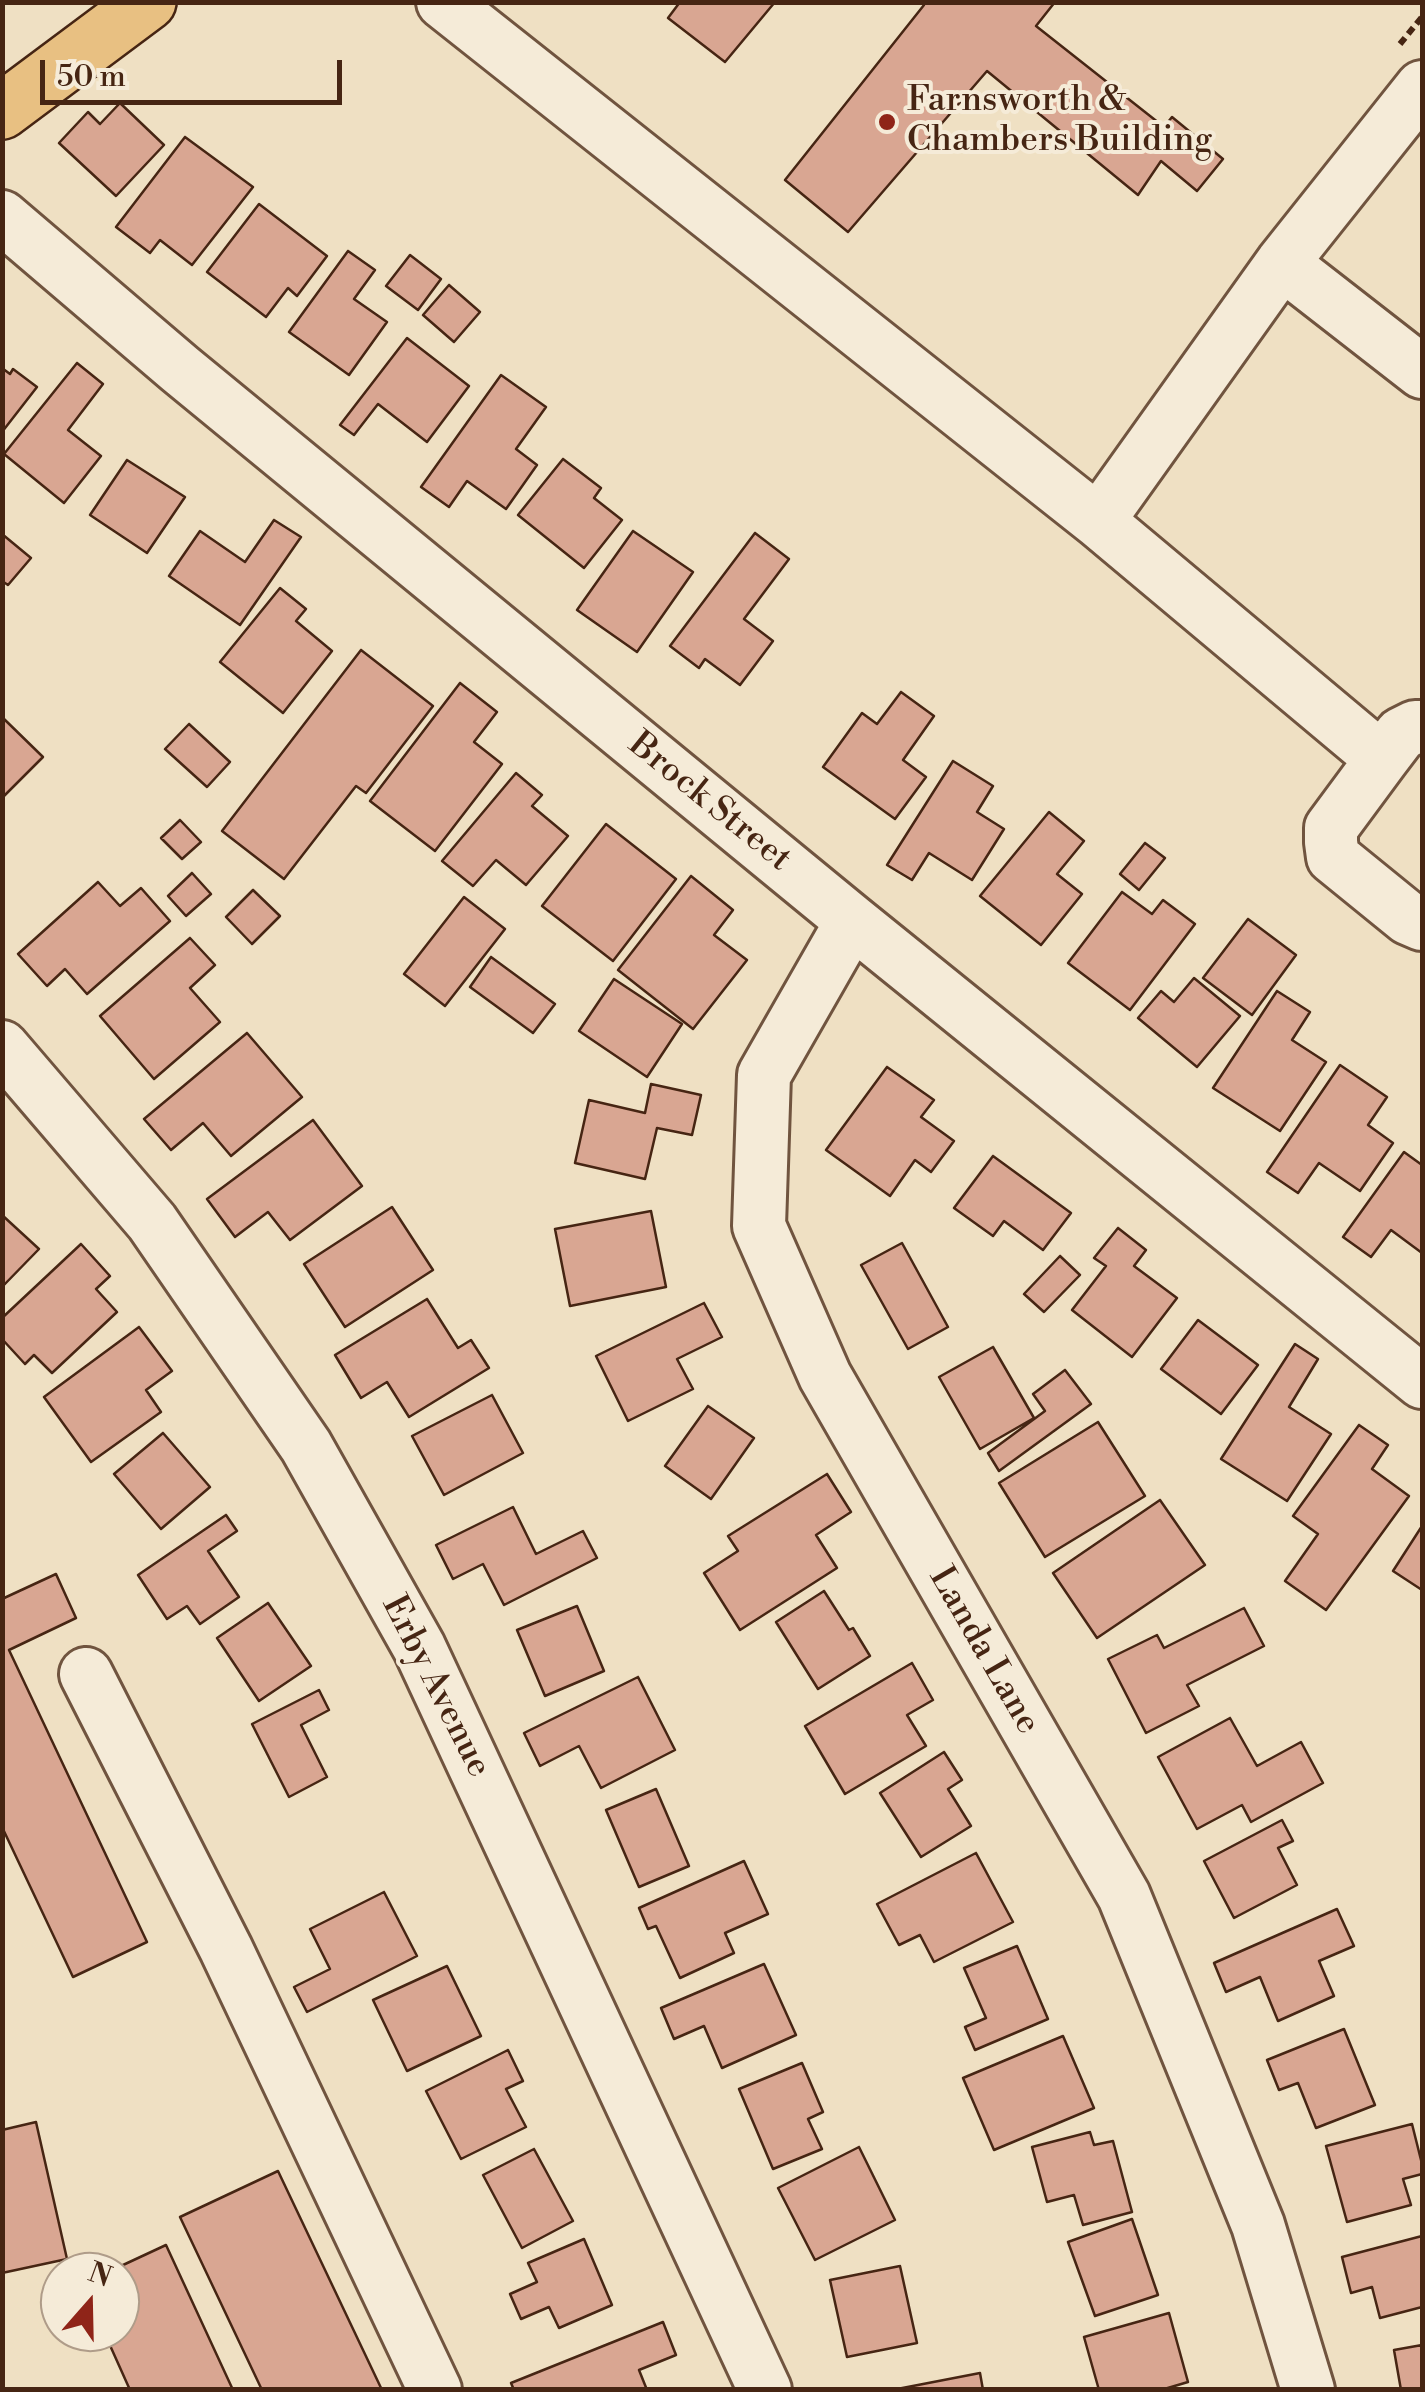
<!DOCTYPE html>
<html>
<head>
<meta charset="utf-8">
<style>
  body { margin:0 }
  #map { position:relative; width:1425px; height:2392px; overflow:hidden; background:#efe0c3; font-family:"Libre Bodoni",serif }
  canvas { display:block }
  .frame { position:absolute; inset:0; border:5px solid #462513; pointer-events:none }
  .north { position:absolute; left:40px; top:2252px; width:100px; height:100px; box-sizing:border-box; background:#f5ebd8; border:2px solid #af9c89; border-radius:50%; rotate:20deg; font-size:28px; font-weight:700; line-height:40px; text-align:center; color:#462513 }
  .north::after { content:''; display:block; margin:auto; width:35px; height:45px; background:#8f2418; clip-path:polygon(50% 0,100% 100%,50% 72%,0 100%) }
  .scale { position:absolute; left:40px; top:60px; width:302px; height:45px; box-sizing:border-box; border:5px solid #462513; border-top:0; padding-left:12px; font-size:30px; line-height:35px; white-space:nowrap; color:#462513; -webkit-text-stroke:8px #f5ebd8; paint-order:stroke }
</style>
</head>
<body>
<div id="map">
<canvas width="1425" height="2392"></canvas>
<div class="frame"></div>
<div class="north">N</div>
<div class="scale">50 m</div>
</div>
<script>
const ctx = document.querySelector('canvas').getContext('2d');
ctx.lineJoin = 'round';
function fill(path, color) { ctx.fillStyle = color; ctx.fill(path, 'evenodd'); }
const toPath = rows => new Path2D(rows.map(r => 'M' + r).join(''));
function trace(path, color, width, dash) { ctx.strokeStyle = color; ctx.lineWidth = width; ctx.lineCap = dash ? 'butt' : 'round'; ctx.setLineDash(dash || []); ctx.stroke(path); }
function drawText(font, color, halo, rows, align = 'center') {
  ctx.font = font + ' "Libre Bodoni",serif'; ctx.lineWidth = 8; ctx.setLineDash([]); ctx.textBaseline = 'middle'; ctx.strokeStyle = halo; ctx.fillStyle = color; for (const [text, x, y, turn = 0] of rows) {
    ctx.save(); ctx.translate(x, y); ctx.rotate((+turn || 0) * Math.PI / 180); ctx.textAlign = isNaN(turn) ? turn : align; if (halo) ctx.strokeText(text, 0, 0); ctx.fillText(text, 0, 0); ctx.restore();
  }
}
const building = toPath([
  [680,2,775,2,725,62,668,18,680,2],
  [921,2,1055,2,1036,26,1164,127,1172,117,1223,159,1197,191,1161,161,1138,195,987,71,848,232,785,180,924,5,921,2],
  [120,103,164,145,116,196,59,143,88,112,100,124,120,103],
  [185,137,253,187,192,265,160,240,150,253,116,227,185,137],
  [259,204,327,256,297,296,288,288,266,317,207,272,259,204],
  [348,251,375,270,354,299,387,322,349,375,289,332,348,251],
  [410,255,441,279,418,310,386,286,410,255],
  [449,285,480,312,454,342,423,315,449,285],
  [407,338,469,386,427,442,378,404,354,435,340,425,407,338],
  [77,363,103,384,68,430,101,456,64,503,4,454,77,363],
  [2,368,10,374,13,369,37,387,2,432,2,368],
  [501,375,546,407,516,449,537,465,506,509,467,481,449,507,421,487,501,375],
  [563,459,601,488,594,498,622,520,584,568,518,515,563,459],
  [127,460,185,497,147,553,90,515,127,460],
  [274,520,301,537,240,625,169,576,200,531,245,562,274,520],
  [633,531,693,572,637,652,577,610,633,531],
  [755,533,789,559,744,619,773,641,740,685,705,659,699,668,670,646,755,533],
  [2,534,31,558,8,585,2,581,2,534],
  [280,588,306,609,296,621,332,651,283,713,220,662,280,588],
  [361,650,433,706,366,793,356,786,284,879,222,831,361,650],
  [460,683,497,712,474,742,502,764,435,851,370,801,460,683],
  [901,692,934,716,903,760,926,777,895,819,823,767,862,713,877,724,901,692],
  [2,717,43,757,2,798,2,717],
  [189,724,230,762,207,787,165,749,189,724],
  [953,761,993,786,977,812,1004,829,972,880,929,853,912,880,887,865,953,761],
  [516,773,542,795,532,806,568,836,526,885,496,860,473,886,442,861,516,773],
  [1049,812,1084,841,1057,874,1082,894,1041,945,980,896,1049,812],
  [180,820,201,842,182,859,161,838,180,820],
  [606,824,676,879,613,961,542,906,606,824],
  [1145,843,1165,858,1139,890,1120,874,1145,843],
  [192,873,211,894,186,916,168,896,192,873],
  [691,876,733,910,714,935,747,960,693,1029,618,970,691,876],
  [98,882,120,906,141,888,170,921,87,994,65,969,47,986,18,954,98,882],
  [253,890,280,916,252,944,226,917,253,890],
  [1122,892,1152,914,1163,900,1195,924,1130,1010,1068,963,1122,892],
  [464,897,505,929,445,1006,404,974,464,897],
  [1248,919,1296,955,1252,1015,1203,978,1248,919],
  [190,938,215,965,190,988,220,1022,154,1079,100,1016,190,938],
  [491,957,555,1004,533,1033,470,987,491,957],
  [1194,978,1240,1016,1197,1067,1138,1018,1161,991,1174,1002,1194,978],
  [614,979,682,1024,647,1077,579,1031,614,979],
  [1277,991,1310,1012,1292,1040,1326,1062,1280,1131,1213,1088,1277,991],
  [247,1033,302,1097,231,1156,203,1123,171,1150,144,1119,247,1033],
  [1340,1065,1387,1097,1368,1125,1393,1143,1360,1191,1319,1163,1298,1193,1267,1172,1340,1065],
  [887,1067,934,1100,921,1117,954,1141,931,1172,915,1160,890,1196,826,1150,887,1067],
  [651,1084,701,1095,692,1135,657,1128,645,1179,575,1163,589,1100,645,1113,651,1084],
  [313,1120,362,1186,290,1240,268,1212,235,1237,207,1199,313,1120],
  [1404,1152,1422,1165,1422,1253,1391,1230,1371,1257,1343,1237,1404,1152],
  [993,1156,1071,1213,1043,1250,1004,1221,993,1236,954,1208,993,1156],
  [392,1207,433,1270,345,1327,304,1264,392,1207],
  [651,1211,666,1287,570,1306,555,1229,651,1211],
  [2,1215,39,1249,2,1287,2,1215],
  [1118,1228,1146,1250,1134,1266,1177,1298,1132,1357,1072,1310,1106,1266,1094,1258,1118,1228],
  [902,1243,948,1327,908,1349,861,1265,902,1243],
  [81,1244,110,1276,96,1289,117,1312,52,1373,34,1355,25,1364,2,1339,2,1318,81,1244],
  [1060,1256,1080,1275,1044,1312,1024,1294,1060,1256],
  [427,1299,458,1348,471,1340,489,1368,409,1417,387,1382,361,1398,335,1355,427,1299],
  [704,1303,722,1337,677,1359,693,1389,628,1421,596,1356,704,1303],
  [1198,1320,1258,1365,1221,1414,1161,1369,1198,1320],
  [139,1327,172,1371,146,1390,161,1412,91,1462,44,1397,139,1327],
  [1295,1344,1318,1359,1289,1407,1331,1434,1287,1501,1221,1459,1295,1344],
  [993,1347,1034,1418,980,1449,939,1377,993,1347],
  [1065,1370,1091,1404,999,1471,988,1453,1045,1411,1033,1394,1065,1370],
  [492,1395,523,1453,444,1495,412,1436,492,1395],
  [708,1406,754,1438,711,1499,665,1466,708,1406],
  [1098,1422,1145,1496,1045,1557,999,1483,1098,1422],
  [1359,1425,1388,1445,1372,1469,1409,1496,1326,1610,1285,1581,1318,1534,1293,1516,1359,1425],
  [163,1433,210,1487,161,1529,114,1474,163,1433],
  [827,1474,851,1512,816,1535,837,1568,740,1630,704,1573,738,1551,728,1536,827,1474],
  [1160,1500,1205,1565,1097,1638,1053,1573,1160,1500],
  [513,1507,536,1554,583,1531,597,1558,504,1605,483,1564,453,1579,436,1545,513,1507],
  [226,1515,237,1531,208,1551,239,1597,200,1624,187,1606,167,1619,138,1575,226,1515],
  [1422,1526,1422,1590,1393,1571,1422,1526],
  [56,1574,76,1618,9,1650,147,1942,73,1977,2,1827,2,1599,56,1574],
  [824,1591,849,1630,853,1628,870,1656,818,1689,776,1622,824,1591],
  [268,1603,311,1666,259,1701,217,1638,268,1603],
  [577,1606,604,1671,545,1696,517,1630,577,1606],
  [1244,1608,1264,1646,1187,1685,1199,1706,1146,1733,1108,1659,1157,1635,1164,1648,1244,1608],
  [912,1663,933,1700,907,1715,926,1746,845,1794,805,1726,912,1663],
  [638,1677,675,1750,601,1788,579,1746,540,1766,524,1733,638,1677],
  [319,1690,329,1710,301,1725,327,1777,289,1797,252,1724,319,1690],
  [1230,1718,1257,1766,1301,1742,1323,1783,1251,1822,1242,1805,1197,1829,1158,1757,1230,1718],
  [944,1752,962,1780,948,1789,971,1826,921,1857,880,1793,944,1752],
  [656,1789,689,1866,639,1887,606,1810,656,1789],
  [1282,1820,1293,1841,1278,1848,1297,1885,1234,1918,1204,1861,1282,1820],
  [976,1853,1013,1922,934,1962,920,1935,899,1945,877,1904,976,1853],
  [744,1861,768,1914,725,1933,734,1953,680,1978,656,1926,648,1929,639,1908,744,1861],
  [384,1892,417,1956,307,2012,294,1987,330,1969,310,1929,384,1892],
  [1337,1909,1354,1946,1319,1961,1334,1996,1278,2021,1260,1977,1226,1992,1214,1963,1337,1909],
  [1017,1946,1048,2019,975,2050,965,2027,986,2018,964,1968,1017,1946],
  [764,1964,796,2035,722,2068,704,2026,674,2039,661,2008,764,1964],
  [447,1966,481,2036,407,2071,373,2000,447,1966],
  [1344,2029,1375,2105,1316,2128,1298,2083,1279,2090,1267,2060,1344,2029],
  [1063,2036,1094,2108,994,2150,963,2078,1063,2036],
  [508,2050,523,2081,506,2089,526,2127,461,2159,426,2091,508,2050],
  [802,2063,823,2112,808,2119,822,2149,773,2169,739,2089,802,2063],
  [36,2122,67,2259,2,2273,2,2130,36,2122],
  [1412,2124,1422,2164,1422,2174,1403,2179,1411,2205,1347,2222,1326,2146,1412,2124],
  [1090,2132,1094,2145,1113,2141,1132,2212,1083,2225,1074,2195,1047,2202,1032,2147,1090,2132],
  [859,2147,895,2220,815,2260,778,2188,859,2147],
  [534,2149,573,2221,522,2248,483,2175,534,2149],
  [278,2171,382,2390,262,2390,180,2217,278,2171],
  [1132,2219,1158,2295,1095,2316,1068,2242,1132,2219],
  [1422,2236,1422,2307,1380,2318,1372,2287,1351,2293,1342,2257,1422,2236],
  [584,2239,612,2305,559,2328,549,2307,521,2319,510,2294,537,2282,528,2263,584,2239],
  [166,2245,233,2390,130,2390,104,2332,120,2332,120,2272,108,2272,166,2245],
  [900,2266,917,2343,847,2357,830,2280,900,2266],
  [1169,2313,1188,2382,1161,2390,1099,2390,1084,2337,1169,2313],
  [663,2322,676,2355,639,2370,647,2390,514,2390,511,2383,663,2322],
  [1422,2345,1422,2390,1401,2390,1394,2350,1422,2345],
  [980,2373,983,2390,892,2390,980,2373]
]);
const path = toPath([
  [1400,44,1422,17]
]);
const minor = toPath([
  [443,2,1098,521,1282,263,1422,87],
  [2,217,180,369,852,921,1422,1382],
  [1282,263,1422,372],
  [1098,521,1382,759],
  [1422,727,1415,727,1401,734,1382,759,1331,828,1331,842,1333,857,1408,918,1422,924],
  [852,921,764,1075,759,1226,825,1376,1124,1896,1258,2225,1308,2390],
  [2,1047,152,1222,306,1446,419,1647,765,2390],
  [86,1674,226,1949,435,2390]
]);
const major = toPath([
  [2,111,148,2]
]);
const markers = [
  [887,122,10,"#8f2418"]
];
const poiNames = [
  ["Farnsworth &",907,102],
  ["Chambers Building",907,142]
];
const streetNames = [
  ["Brock Street",709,803,39],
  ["Landa Lane",983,1651,60],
  ["Erby Avenue",435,1687,63]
];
fill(building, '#d9a692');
trace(building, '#462513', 2.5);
trace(minor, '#70543f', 58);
trace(major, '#462513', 60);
trace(path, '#462513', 6, [8, 5]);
trace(minor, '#f5ebd8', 52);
trace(major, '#e8c082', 55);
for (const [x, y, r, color] of markers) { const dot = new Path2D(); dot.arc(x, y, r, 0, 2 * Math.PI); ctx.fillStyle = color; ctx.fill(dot); trace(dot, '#f5ebd8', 4); }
drawText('35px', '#462513', '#f5ebd8', poiNames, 'left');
drawText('35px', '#462513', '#f5ebd8', streetNames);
</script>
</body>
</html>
